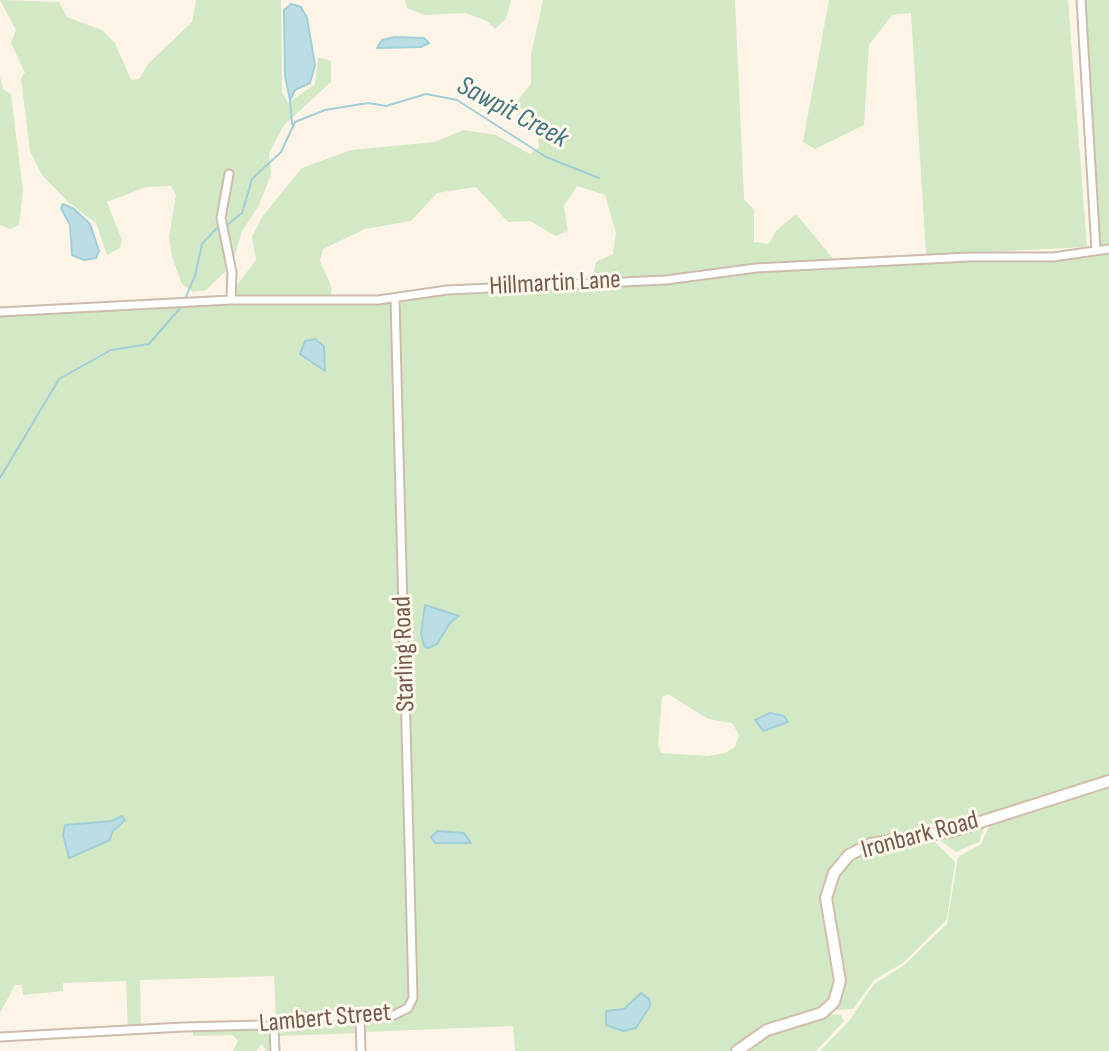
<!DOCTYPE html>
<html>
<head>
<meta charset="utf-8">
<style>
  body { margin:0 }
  canvas { display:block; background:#fcf4e7 }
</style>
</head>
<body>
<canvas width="1109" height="1051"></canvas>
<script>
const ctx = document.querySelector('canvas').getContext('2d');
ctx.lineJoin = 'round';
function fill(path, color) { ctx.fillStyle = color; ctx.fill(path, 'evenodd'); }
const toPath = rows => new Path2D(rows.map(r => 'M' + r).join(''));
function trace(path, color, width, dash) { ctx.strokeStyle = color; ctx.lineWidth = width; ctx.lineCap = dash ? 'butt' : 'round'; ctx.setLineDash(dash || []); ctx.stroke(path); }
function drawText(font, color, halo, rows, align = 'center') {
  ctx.font = font + ' "Sofia Sans Condensed",sans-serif'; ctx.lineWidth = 6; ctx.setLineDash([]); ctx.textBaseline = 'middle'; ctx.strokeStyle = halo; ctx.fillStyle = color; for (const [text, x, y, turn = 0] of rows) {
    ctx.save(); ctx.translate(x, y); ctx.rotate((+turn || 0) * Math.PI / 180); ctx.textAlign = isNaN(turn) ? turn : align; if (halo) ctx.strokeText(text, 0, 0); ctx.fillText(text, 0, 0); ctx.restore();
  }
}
const green = toPath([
  [0,0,59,2,67,17,102,30,115,43,131,80,139,79,148,64,192,22,196,0,281,0,282,92,288,103,315,84,318,57,331,61,331,82,284,125,269,153,271,175,258,207,242,231,232,265,223,222,231,175,227,174,220,222,229,268,206,290,193,292,182,284,172,257,169,237,176,195,171,186,146,187,107,202,122,240,120,248,107,255,96,223,68,202,42,175,30,151,21,78,25,73,11,43,16,30],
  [405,0,511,0,506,19,495,29,487,21,465,13,425,15,407,8],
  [543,0,735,0,744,199,754,210,754,242,769,244,776,231,796,214,835,261,750,264,668,275,592,278,596,262,613,254,616,233,605,195,577,186,564,206,568,231,556,236,530,221,508,222,476,187,437,193,411,221,365,229,323,249,320,261,332,288,330,297,237,296,237,285,256,260,252,237,262,217,302,168,351,150,435,142,463,130,496,135,530,154,539,147,538,138,518,124,517,101,531,84,531,55],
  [829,0,1068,0,1087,247,926,255,911,13,892,15,869,45,864,125,815,149,803,142],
  [1085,0,1109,0,1109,245,1100,246],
  [0,77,3,89,11,94,23,191,19,225,10,229,0,225],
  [1109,251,1109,778,942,831,857,846,823,896,823,915,834,964,833,996,824,1006,739,1045,732,1051,515,1051,513,1026,364,1032,368,1020,404,1015,415,1001,399,311,402,301,441,293,751,271,938,261,1024,261,1079,257],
  [668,694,708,719,732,723,739,735,735,747,725,753,708,756,661,753,658,745,661,708,662,697],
  [236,302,386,302,392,307,411,995,405,1006,392,1013,304,1013,276,1020,274,976,140,980,141,1027,128,1028,126,981,63,983,63,991,23,995,22,985,15,985,0,1013,0,314],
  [1109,785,1109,1051,820,1051,849,1021,874,984,903,966,947,924,958,857,981,844,991,822],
  [985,826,979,842,956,852,939,840],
  [933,840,955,862,947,919,903,963,874,980,853,1009,836,1010,841,994,828,905,837,875,856,855,881,845],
  [829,1014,841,1015,844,1021,816,1051,742,1051,765,1034],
  [350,1019,357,1024,358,1033,277,1036,282,1024,291,1020],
  [265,1028,271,1032,271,1051,266,1051,262,1044,256,1051,233,1051,238,1041,233,1035,193,1036,193,1029]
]);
const water = toPath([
  [291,4,301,7,307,18,315,65,310,83,295,90,290,100,285,76,284,10,291,4],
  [395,37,424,38,429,43,421,47,377,48,382,40,395,37],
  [63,204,74,209,90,224,99,251,96,258,84,260,72,255,70,225,61,208,63,204],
  [315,339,324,346,325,371,300,354,305,341,315,339],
  [425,605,459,616,450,623,437,644,428,648,424,646,421,634,425,605],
  [770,713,784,716,788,722,763,731,755,720,770,713],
  [122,816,125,820,112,832,110,840,69,858,63,835,65,825,112,821,122,816],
  [438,831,464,833,471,843,435,843,431,837,438,831],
  [641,993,649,999,650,1006,636,1028,623,1031,606,1025,606,1011,624,1009,641,993]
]);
const stream = toPath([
  [290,99,292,124],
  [227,225,242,213,252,179,281,152,295,122,325,110,368,103,386,106,426,94,457,100,546,157,599,178],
  [184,301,195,276,202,244,217,228],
  [0,478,59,379,111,350,149,344,181,307]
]);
const street = toPath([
  [1081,0,1096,250],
  [229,174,221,218,232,272,231,300],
  [0,312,231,300,378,300,447,290,666,280,756,268,969,257,1053,257,1109,249],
  [360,1017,361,1051],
  [274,1029,281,1021,296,1017,394,1015,408,1008,413,998,395,298],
  [274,1029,275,1051],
  [0,1037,183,1027,262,1025,274,1029]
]);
const secondary = toPath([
  [737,1051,767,1030,822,1013,834,1002,840,981,826,898,834,873,849,855,871,844,952,831,1109,781]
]);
const streetNames = [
  ["Hillmartin Lane",555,284,-3],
  ["Starling Road",405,654,-92],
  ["Ironbark Road",920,836,-15],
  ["Lambert Street",325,1019,-5]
];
const waterNames = [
  ["Sawpit Creek",512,113,28]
];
fill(green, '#d3e9c5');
fill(water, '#bbdee5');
trace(water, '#a2ced7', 2);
trace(stream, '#a2ced7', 2);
trace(street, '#cdbcad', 11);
trace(secondary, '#d2bead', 14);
trace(street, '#fff', 7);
trace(secondary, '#fff', 10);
drawText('26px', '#755b4c', '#fef8ed', streetNames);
drawText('italic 28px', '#437580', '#fef8ed', waterNames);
</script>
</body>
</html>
